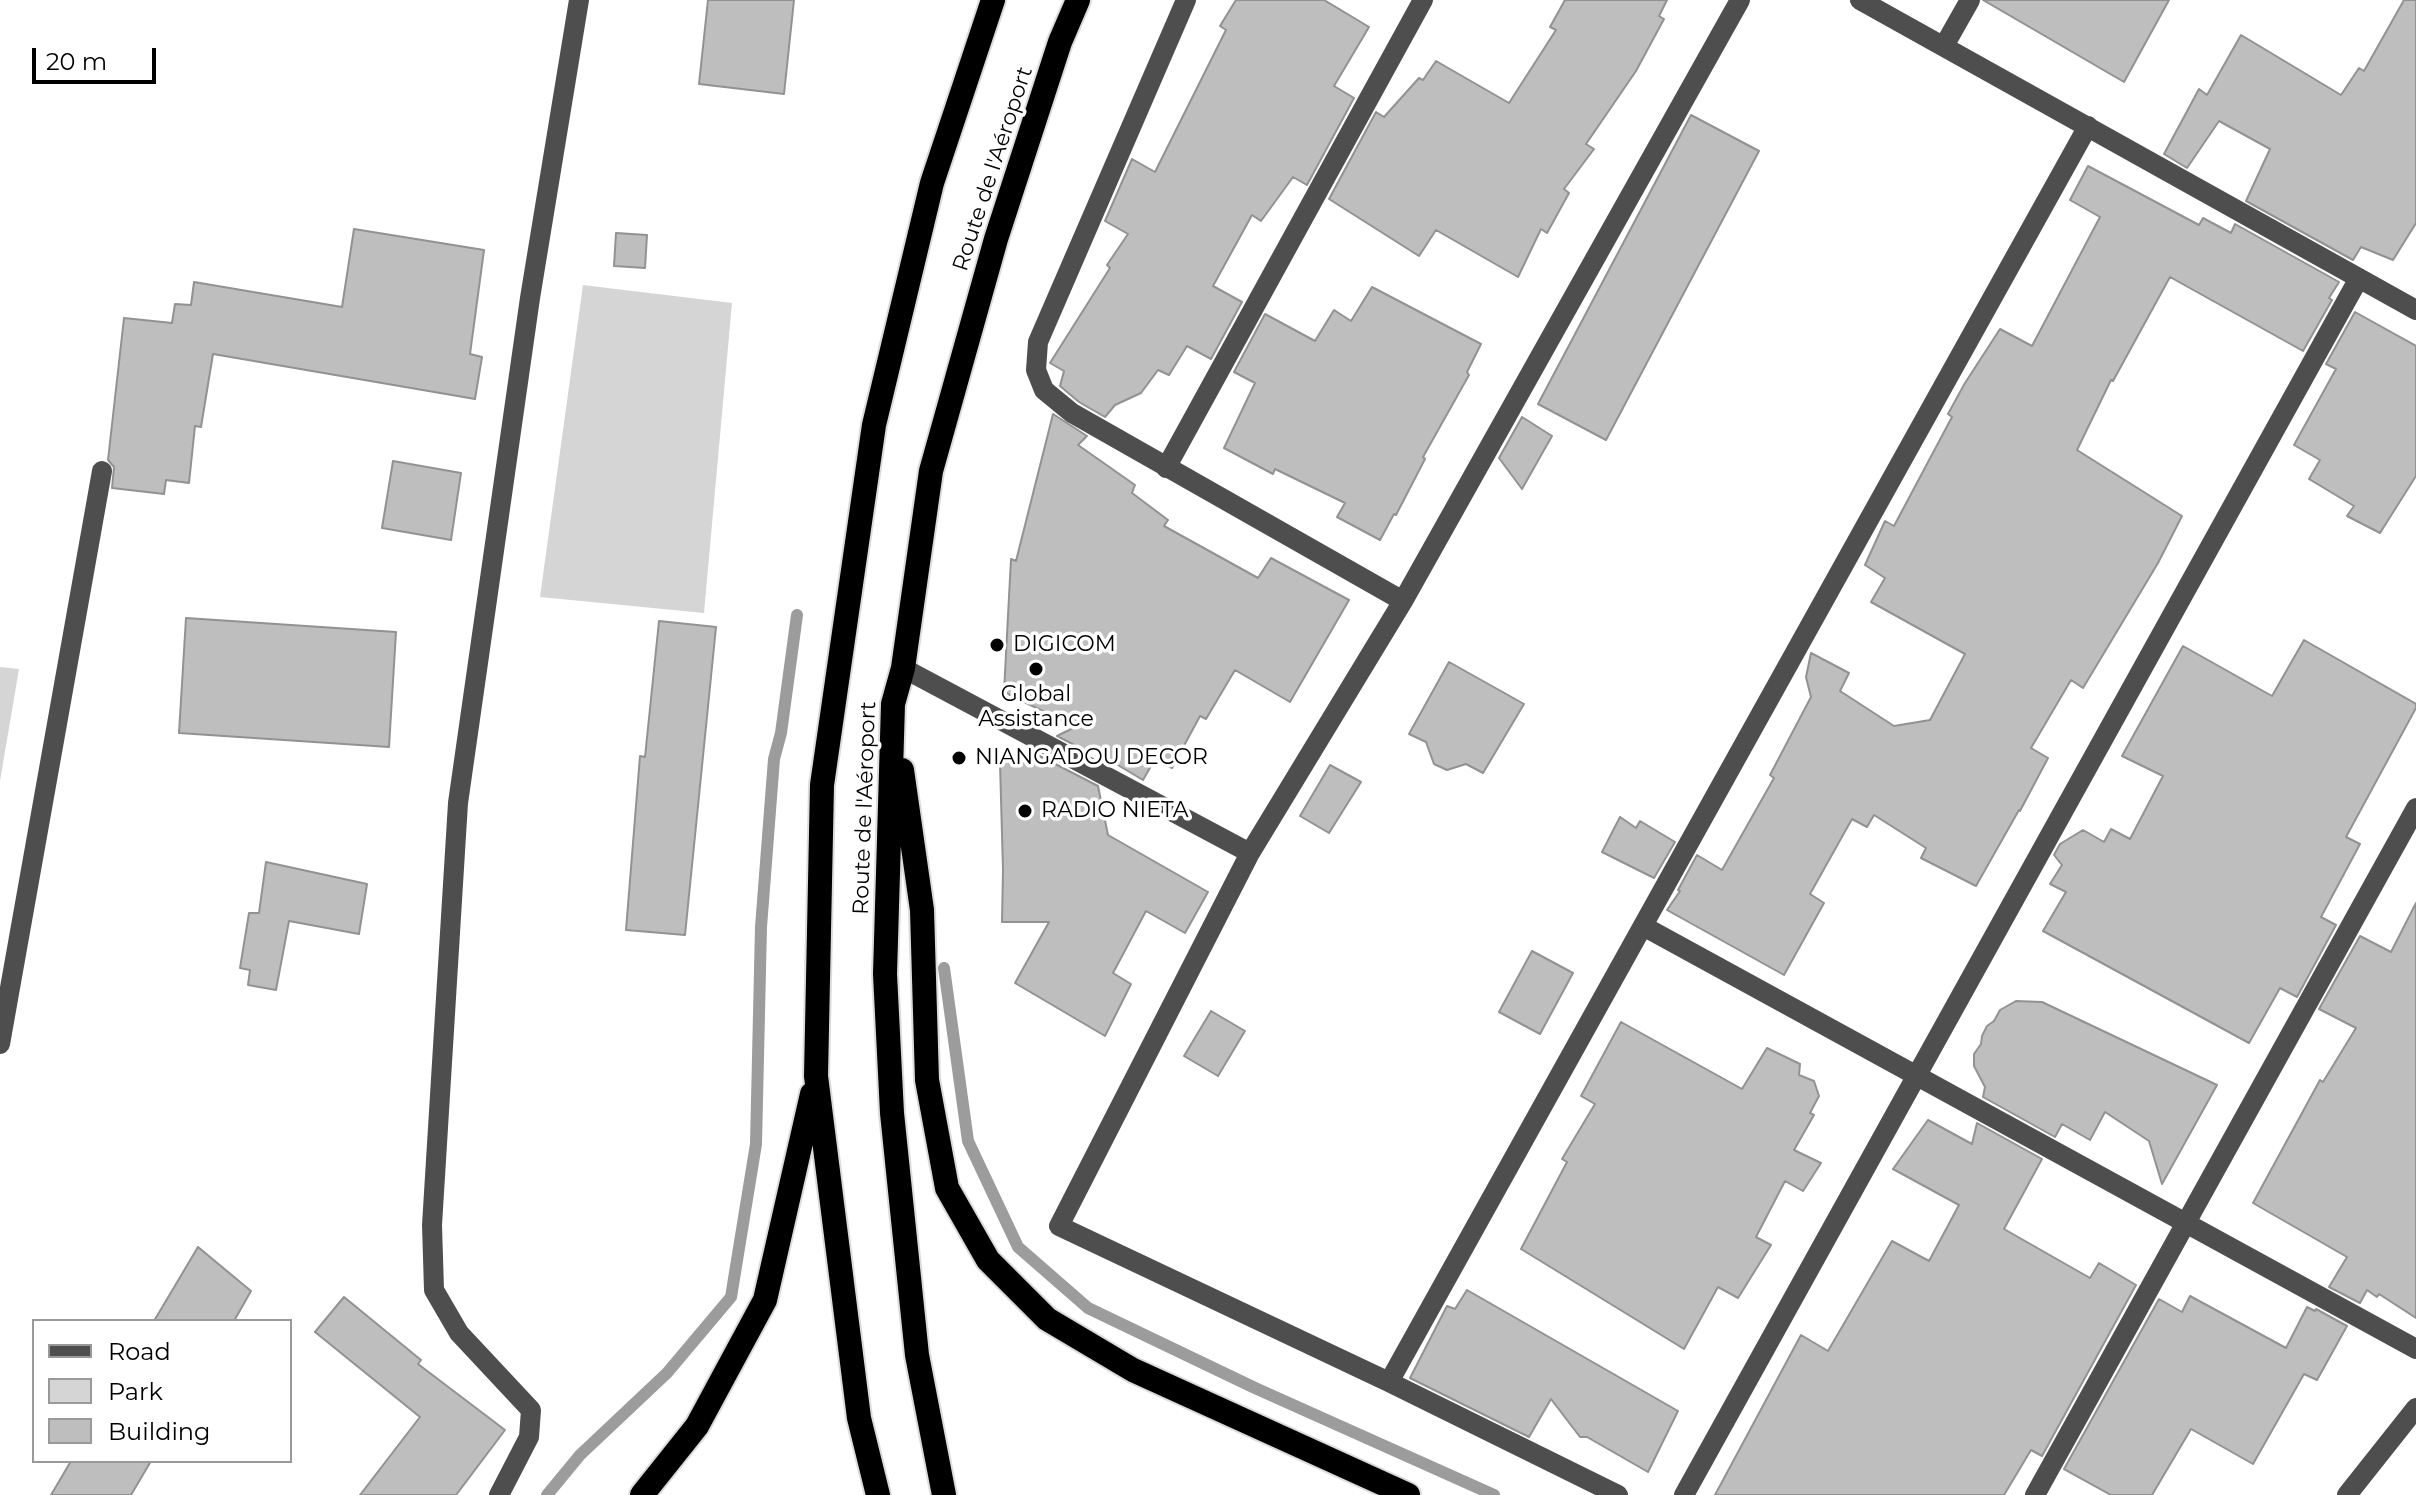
<!DOCTYPE html>
<html>
<head>
<meta charset="utf-8">
<style>
  body { margin:0 }
  #map { position:relative; width:2416px; height:1495px; overflow:hidden; background:#fff; font-family:Montserrat,sans-serif }
  canvas { display:block }
  .legend { position:absolute; left:32px; top:1319px; width:260px; height:144px; box-sizing:border-box; background:#fff; border:2px solid #999; margin:0; padding:10px 14px; list-style:none; font-size:24px; color:#000 }
  .legend li { display:flex; align-items:center; gap:16px; height:40px }
  .legend b { width:40px; border:2px solid #999 }
  .scale { position:absolute; left:32px; top:48px; width:124px; height:36px; box-sizing:border-box; border:4px solid #000; border-top:0; padding-left:10px; font-size:24px; line-height:28px; white-space:nowrap; color:#000; -webkit-text-stroke:6px #fff; paint-order:stroke }
</style>
</head>
<body>
<div id="map">
<canvas width="2416" height="1495"></canvas>
<ul class="legend">
<li><b style="height:10px;background:#4e4e4e"></b>Road</li>
<li><b style="height:22px;background:#d5d5d5"></b>Park</li>
<li><b style="height:22px;background:#bebebe"></b>Building</li>
</ul>
<div class="scale">20 m</div>
</div>
<script>
const ctx = document.querySelector('canvas').getContext('2d');
ctx.lineJoin = 'round';
function fill(path, color) { ctx.fillStyle = color; ctx.fill(path, 'evenodd'); }
const toPath = rows => new Path2D(rows.map(r => 'M' + r).join(''));
function trace(path, color, width, dash) { ctx.strokeStyle = color; ctx.lineWidth = width; ctx.lineCap = dash ? 'butt' : 'round'; ctx.setLineDash(dash || []); ctx.stroke(path); }
function drawText(font, color, halo, rows, align = 'center') {
  ctx.font = font + ' Montserrat,sans-serif'; ctx.lineWidth = 7; ctx.setLineDash([]); ctx.textBaseline = 'middle'; ctx.strokeStyle = halo; ctx.fillStyle = color; for (const [text, x, y, turn = 0] of rows) {
    ctx.save(); ctx.translate(x, y); ctx.rotate((+turn || 0) * Math.PI / 180); ctx.textAlign = isNaN(turn) ? turn : align; if (halo) ctx.strokeText(text, 0, 0); ctx.fillText(text, 0, 0); ctx.restore();
  }
}
const green = toPath([
  [583,285,732,303,704,613,540,597],
  [0,667,19,669,0,781]
]);
const stream = toPath([
  [944,968,968,1141,1018,1247,1088,1308,1255,1388,1494,1495],
  [547,1495,580,1455,667,1373,731,1297,756,1144,761,927,774,759,781,733,797,615]
]);
const building = toPath([
  [708,0,794,0,784,94,699,84,708,0],
  [1236,0,1324,0,1369,27,1334,86,1354,98,1307,185,1293,177,1261,221,1252,215,1213,286,1242,302,1211,359,1187,346,1169,375,1158,370,1141,393,1115,405,1105,417,1079,402,1060,386,1064,371,1050,363,1110,268,1107,265,1128,234,1105,221,1132,159,1155,172,1226,30,1220,26,1236,0],
  [1565,0,1667,0,1659,16,1664,19,1636,71,1586,144,1594,149,1564,189,1569,193,1547,233,1541,229,1518,277,1436,230,1419,256,1329,199,1376,112,1384,117,1419,78,1423,80,1436,61,1509,103,1556,30,1550,27,1565,0],
  [1983,0,2169,0,2124,82,1983,0],
  [2404,0,2416,0,2416,223,2393,260,2361,247,2353,260,2246,201,2270,149,2219,121,2187,168,2164,154,2199,89,2207,95,2241,35,2341,95,2359,68,2364,71,2404,0],
  [1691,115,1759,151,1606,440,1538,404,1691,115],
  [2088,166,2199,225,2203,218,2231,233,2235,224,2339,282,2329,298,2332,300,2303,351,2170,277,2113,381,2111,380,2077,450,2182,516,2158,563,2083,688,2071,680,2031,748,2048,758,2020,811,2019,810,1976,886,1921,858,1926,848,1874,815,1867,827,1852,819,1810,894,1824,903,1784,975,1667,910,1680,891,1678,890,1697,855,1722,870,1774,778,1770,775,1811,697,1806,677,1811,653,1849,673,1840,691,1894,726,1930,720,1965,654,1871,602,1885,578,1865,565,1885,521,1894,526,1952,417,1948,414,1965,383,2000,329,2032,346,2100,217,2070,200,2088,166],
  [354,229,484,250,470,354,482,357,475,399,213,354,201,427,195,426,189,483,166,480,164,494,112,488,114,467,108,460,124,318,172,323,175,304,191,305,194,282,342,307,354,229],
  [616,233,647,235,645,268,614,266,616,233],
  [1372,287,1481,344,1467,372,1469,375,1423,457,1425,459,1396,515,1394,514,1380,540,1337,517,1345,503,1275,469,1273,474,1224,448,1255,383,1234,372,1265,314,1315,341,1334,310,1351,321,1372,287],
  [2355,312,2416,346,2416,476,2380,533,2347,516,2354,506,2309,479,2320,460,2294,445,2336,369,2326,364,2355,312],
  [1053,414,1087,436,1078,445,1135,485,1132,493,1168,520,1164,526,1258,578,1271,558,1349,600,1290,702,1235,670,1206,719,1200,716,1172,768,1155,759,1143,780,1089,748,1090,753,1057,736,1075,727,1004,692,1011,559,1016,561,1053,414],
  [1522,417,1552,436,1522,489,1499,458,1522,417],
  [393,461,461,473,451,540,382,528,393,461],
  [186,618,396,632,389,747,179,733,186,618],
  [659,621,716,627,685,935,626,930,640,756,645,757,659,621],
  [2304,640,2416,704,2416,708,2346,837,2360,844,2321,917,2336,925,2297,997,2280,988,2249,1043,2043,931,2066,892,2050,884,2062,865,2054,855,2060,844,2083,830,2104,842,2111,829,2130,839,2163,776,2122,756,2183,646,2272,696,2304,640],
  [1449,662,1524,704,1483,773,1466,764,1447,770,1434,764,1426,742,1409,734,1449,662],
  [1028,750,1098,786,1108,835,1208,892,1185,933,1146,911,1113,973,1131,984,1105,1036,1015,983,1049,922,1002,922,1003,870,1000,763,1028,750],
  [1330,765,1361,782,1329,833,1300,816,1330,765],
  [1620,817,1636,828,1640,821,1675,842,1654,878,1602,852,1620,817],
  [266,862,367,884,359,934,289,921,276,990,248,985,250,970,240,968,249,913,259,913,266,862],
  [2416,903,2416,1318,2379,1294,2377,1297,2367,1290,2360,1303,2329,1287,2347,1257,2253,1203,2320,1080,2323,1082,2356,1028,2319,1009,2360,936,2391,952,2416,903],
  [1532,951,1573,973,1540,1034,1499,1012,1532,951],
  [2016,1001,2042,1002,2217,1085,2162,1184,2149,1141,2105,1112,2090,1140,2062,1124,2055,1137,1983,1097,1985,1087,1974,1066,1974,1054,1981,1044,1982,1036,1987,1026,1994,1021,2000,1010,2016,1001],
  [1211,1011,1245,1031,1218,1076,1184,1056,1211,1011],
  [1621,1022,1742,1089,1767,1048,1800,1064,1799,1075,1814,1081,1819,1096,1810,1113,1814,1115,1794,1150,1821,1163,1803,1191,1785,1181,1756,1237,1771,1245,1738,1298,1718,1287,1684,1349,1521,1249,1567,1162,1562,1159,1595,1104,1581,1096,1621,1022],
  [1928,1120,1972,1144,1977,1123,2042,1159,2004,1229,2090,1278,2099,1263,2136,1285,2042,1456,2031,1450,2004,1495,1715,1495,1801,1335,1828,1351,1892,1241,1929,1261,1959,1205,1893,1169,1928,1120],
  [198,1247,251,1291,234,1321,154,1321,198,1247],
  [1467,1290,1678,1411,1648,1472,1587,1437,1580,1437,1551,1399,1529,1437,1410,1378,1447,1306,1455,1309,1467,1290],
  [2190,1296,2286,1348,2307,1307,2315,1311,2316,1309,2347,1326,2317,1380,2304,1374,2253,1464,2191,1429,2152,1495,2111,1495,2064,1469,2159,1299,2182,1312,2190,1296],
  [344,1297,421,1360,418,1364,505,1430,456,1495,360,1495,420,1417,315,1332,344,1297],
  [71,1461,151,1461,131,1495,51,1495,71,1461]
]);
const minor = toPath([
  [1186,0,1038,342,1036,370,1044,390,1072,413,1403,601],
  [1860,0,2416,310],
  [1944,46,1970,0],
  [1166,468,1423,0],
  [903,668,1250,853],
  [1643,926,2416,1349],
  [0,1044,102,471],
  [1389,1382,2088,126],
  [499,1495,529,1437,531,1410,459,1333,434,1290,432,1225,458,803,530,298,579,0],
  [1618,1495,1389,1382,1059,1226,1250,853,1403,601,1740,0],
  [1684,1495,2359,278],
  [2035,1495,2416,808],
  [2347,1495,2416,1408]
]);
const highway = toPath([
  [902,770,922,910,927,1080,947,1188,988,1260,1047,1319,1133,1370,1408,1495],
  [642,1495,697,1426,765,1300,812,1094],
  [878,1495,859,1418,816,1076,822,785,874,425,932,183,993,0],
  [944,1495,917,1355,892,1113,885,974,893,704,903,668,931,471,996,239,1060,42,1078,0]
]);
const markers = [
  [997,645,8,"#000"],
  [1036,669,8,"#000"],
  [959,758,8,"#000"],
  [1025,811,8,"#000"]
];
const streetNames = [
  ["Route de l'Aéroport",993,169,-72],
  ["Route de l'Aéroport",865,808,-88]
];
const poiNames = [
  ["DIGICOM",1013,645],
  ["Global",1036,695,"center"],
  ["Assistance",1036,720,"center"],
  ["NIANGADOU DECOR",975,758],
  ["RADIO NIETA",1041,811]
];
fill(green, '#d5d5d5');
trace(stream, '#9c9c9c', 12);
fill(building, '#bebebe');
trace(building, '#929292', 2);
trace(highway, '#dbdbdb', 28);
trace(minor, '#4e4e4e', 20);
trace(highway, '#000', 24);
for (const [x, y, r, color] of markers) { const dot = new Path2D(); dot.arc(x, y, r, 0, 2 * Math.PI); ctx.fillStyle = color; ctx.fill(dot); trace(dot, '#fff', 3); }
drawText('22px', '#000', '#fff', streetNames);
drawText('22px', '#000', '#fff', poiNames, 'left');
</script>
</body>
</html>
